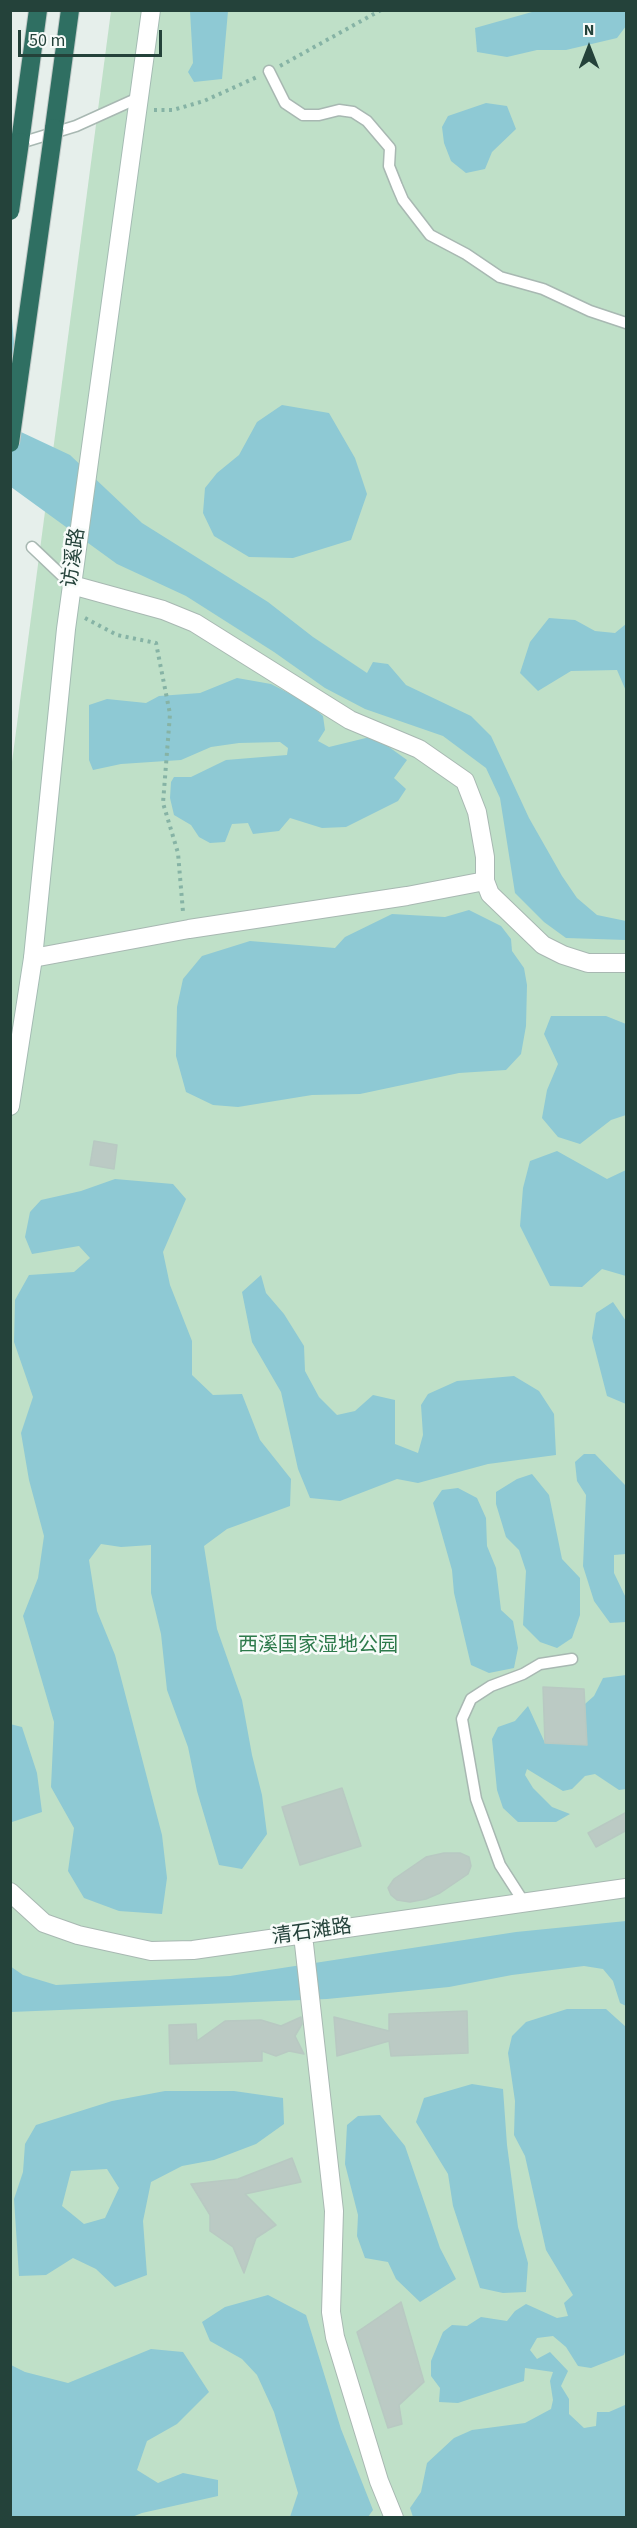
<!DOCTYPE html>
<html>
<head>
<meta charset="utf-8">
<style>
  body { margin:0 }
  #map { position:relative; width:637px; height:2528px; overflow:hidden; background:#e6efeb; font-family:"Source Sans 3",sans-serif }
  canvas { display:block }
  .frame { position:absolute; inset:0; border:12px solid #24423a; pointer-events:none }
  .north { position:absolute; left:559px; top:18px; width:60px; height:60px; -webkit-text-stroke:4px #f7fbf9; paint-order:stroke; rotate:0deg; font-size:16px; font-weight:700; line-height:24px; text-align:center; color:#24423a }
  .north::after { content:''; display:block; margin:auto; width:21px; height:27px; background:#24423a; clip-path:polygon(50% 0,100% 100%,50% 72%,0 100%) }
  .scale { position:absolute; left:18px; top:30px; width:144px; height:27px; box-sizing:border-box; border:3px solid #24423a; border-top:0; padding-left:8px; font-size:18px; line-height:21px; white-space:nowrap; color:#24423a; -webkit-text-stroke:4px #f7fbf9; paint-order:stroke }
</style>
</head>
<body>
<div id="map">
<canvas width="637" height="2528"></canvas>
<div class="frame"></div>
<div class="north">N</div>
<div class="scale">50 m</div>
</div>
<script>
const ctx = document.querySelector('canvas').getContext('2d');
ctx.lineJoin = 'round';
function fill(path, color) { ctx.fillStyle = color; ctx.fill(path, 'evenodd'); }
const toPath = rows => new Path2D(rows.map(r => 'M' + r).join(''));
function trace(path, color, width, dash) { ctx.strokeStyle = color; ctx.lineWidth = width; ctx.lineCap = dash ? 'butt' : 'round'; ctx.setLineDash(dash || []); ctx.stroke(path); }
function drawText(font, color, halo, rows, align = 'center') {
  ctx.font = font + ' "Source Sans 3","Noto Sans SC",sans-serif'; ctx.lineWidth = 5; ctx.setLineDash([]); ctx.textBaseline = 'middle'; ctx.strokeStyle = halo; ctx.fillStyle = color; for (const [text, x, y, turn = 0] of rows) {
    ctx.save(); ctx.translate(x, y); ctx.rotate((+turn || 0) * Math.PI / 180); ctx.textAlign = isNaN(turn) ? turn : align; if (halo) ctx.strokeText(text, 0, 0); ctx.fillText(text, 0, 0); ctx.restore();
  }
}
const green = toPath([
  [111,11,626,11,626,2517,10,2517,10,777]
]);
const water = toPath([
  [539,10,626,11,626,26,617,38,566,50,537,50,507,57,477,52,475,28],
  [190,11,228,11,222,79,194,82,188,72,193,63],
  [486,103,507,106,516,129,492,152,485,169,466,173,451,161,444,143,442,127,448,116],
  [10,293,21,432,70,455,142,523,268,602,313,637,367,673,373,662,388,664,406,685,471,716,491,736,529,818,562,876,577,898,597,915,626,921,626,940,566,938,544,922,515,893,500,798,486,768,443,736,365,709,325,688,274,652,186,596,117,564,11,487],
  [282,405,329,413,355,458,367,494,351,540,293,558,249,557,214,536,203,513,205,488,217,473,239,455,257,422],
  [549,618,575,620,595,631,615,633,626,624,626,691,617,670,571,671,538,691,520,673,530,642],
  [237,678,271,684,308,703,323,716,325,730,318,741,329,747,370,737,382,742,407,760,394,778,406,789,398,801,346,827,322,828,290,818,279,831,253,834,248,823,232,824,225,842,210,843,199,837,191,825,174,815,170,798,171,782,174,777,191,777,226,760,287,755,288,748,280,742,239,743,211,747,181,760,121,764,93,770,89,760,89,705,107,699,146,703,159,696,200,693],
  [469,910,501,926,511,939,512,951,524,968,527,985,526,1026,521,1054,506,1070,459,1073,360,1094,312,1095,238,1107,213,1105,186,1092,176,1056,177,1007,183,979,202,956,250,941,335,948,345,937,392,914,445,917],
  [551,1016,606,1016,626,1024,626,1115,611,1120,580,1144,558,1137,542,1118,547,1090,558,1064,544,1034],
  [557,1151,607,1179,626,1170,626,1276,602,1269,582,1287,550,1286,520,1226,523,1188,530,1161],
  [115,1179,173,1184,186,1199,163,1252,170,1285,192,1341,192,1375,213,1395,242,1394,260,1440,291,1479,290,1506,227,1529,204,1546,217,1629,242,1700,252,1755,262,1795,267,1834,242,1869,219,1865,197,1791,188,1747,167,1690,161,1634,151,1593,151,1545,121,1547,101,1544,89,1560,97,1611,115,1655,162,1835,167,1878,162,1914,119,1911,84,1898,68,1871,74,1828,51,1787,54,1722,23,1616,38,1578,44,1536,29,1480,21,1433,33,1397,14,1342,15,1300,29,1275,74,1272,90,1258,79,1246,32,1254,25,1237,30,1212,41,1200,81,1191],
  [261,1275,266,1293,284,1314,304,1346,305,1371,319,1397,337,1415,355,1411,373,1395,395,1400,395,1444,418,1453,423,1435,421,1405,428,1394,457,1381,514,1376,539,1391,554,1414,556,1455,488,1464,418,1483,397,1479,340,1501,310,1498,298,1469,281,1392,252,1342,242,1292],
  [613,1302,626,1321,626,1404,607,1396,592,1338,596,1313],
  [584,1454,595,1454,625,1485,626,1554,614,1555,614,1573,626,1598,626,1622,610,1623,594,1601,583,1566,586,1495,577,1481,575,1462],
  [532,1474,549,1495,562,1559,580,1578,580,1615,572,1638,557,1648,540,1642,523,1625,526,1571,519,1550,506,1537,496,1504,496,1492,517,1479],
  [458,1488,477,1498,486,1518,487,1546,496,1568,501,1610,513,1621,518,1648,514,1668,489,1673,471,1665,454,1593,452,1570,433,1503,442,1490],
  [626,1675,626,1789,619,1790,595,1774,585,1776,572,1789,563,1791,527,1769,525,1775,533,1788,552,1807,570,1814,556,1822,518,1822,503,1808,497,1790,492,1739,498,1727,515,1721,528,1706,545,1743,587,1745,585,1704,594,1696,603,1678],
  [10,1724,22,1727,37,1773,42,1812,12,1822],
  [626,1921,626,2006,620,2003,613,1981,603,1969,584,1966,512,1975,449,1987,327,1999,11,2012,10,1966,23,1975,56,1985,230,1976,516,1932],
  [567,2009,606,2009,626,2027,626,2349,624,2355,591,2368,578,2366,566,2347,553,2336,537,2338,530,2350,537,2359,550,2352,568,2371,561,2386,569,2399,569,2414,584,2428,596,2426,597,2412,609,2412,625,2405,626,2387,626,2517,413,2517,410,2508,421,2492,427,2463,454,2438,472,2430,525,2423,551,2409,553,2400,550,2381,553,2372,525,2368,524,2381,458,2403,439,2402,440,2388,431,2376,431,2361,443,2332,452,2325,467,2326,481,2317,507,2321,515,2311,526,2304,557,2318,568,2316,564,2303,573,2295,546,2250,525,2156,514,2135,515,2101,508,2053,512,2036,526,2022],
  [472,2084,503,2089,507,2145,518,2227,528,2263,526,2292,503,2293,480,2288,453,2206,448,2174,416,2122,424,2098],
  [165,2091,234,2091,283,2098,284,2124,256,2144,214,2160,182,2166,151,2182,143,2221,147,2275,115,2287,96,2269,73,2258,46,2275,19,2276,14,2199,23,2172,25,2144,36,2125,112,2101],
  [107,2169,119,2188,105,2218,84,2224,62,2206,71,2171],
  [380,2115,405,2146,440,2248,456,2279,420,2302,396,2279,388,2262,365,2258,357,2236,358,2215,345,2164,347,2125,358,2116],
  [268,2295,306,2315,341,2429,373,2510,368,2517,290,2517,298,2493,274,2412,257,2375,242,2359,210,2341,202,2322,225,2307],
  [151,2349,183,2352,209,2392,177,2424,147,2441,137,2470,158,2483,183,2473,218,2480,218,2496,142,2513,132,2517,11,2517,11,2365,25,2372,68,2383]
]);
const building = toPath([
  [94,1141,117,1145,114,1169,90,1165,94,1141],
  [543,1687,584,1689,587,1745,545,1743,543,1687],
  [342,1788,361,1846,300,1865,282,1807,342,1788],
  [627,1812,627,1830,596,1847,588,1833,627,1812],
  [444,1853,460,1853,469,1857,471,1866,468,1874,440,1893,426,1899,410,1902,397,1900,391,1895,388,1888,394,1879,426,1857,444,1853],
  [467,2011,468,2053,391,2056,389,2041,337,2056,334,2017,389,2031,389,2014,467,2011],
  [301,2017,302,2024,295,2036,304,2054,289,2051,276,2056,262,2051,262,2061,170,2064,169,2025,196,2024,197,2041,225,2021,261,2020,281,2026,301,2017],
  [292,2158,301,2182,245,2194,276,2225,256,2238,244,2273,233,2247,210,2231,210,2215,191,2184,238,2179,292,2158],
  [401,2302,424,2382,399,2405,402,2424,388,2428,357,2332,401,2302]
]);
const path = toPath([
  [280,66,381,10],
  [154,110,173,110,204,101,257,77],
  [85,618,117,635,156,643,170,714,163,803,178,853,183,912]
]);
const lane = toPath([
  [269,71,285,103,303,115,319,115,339,110,353,112,367,121,390,148,389,166,397,186,403,200,430,235,466,254,500,277,543,289,590,311,626,323],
  [17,144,76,126,138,98],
  [32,547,72,585],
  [525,1904,500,1865,476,1799,462,1719,471,1699,491,1686,523,1674,540,1664,572,1659]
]);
const street = toPath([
  [72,585,163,610,195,623,350,720,419,749,465,781,477,812,485,857,485,881,490,894,543,945,563,955,588,963,626,963],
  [33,958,189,929,407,896,485,881],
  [10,1892,44,1923,78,1935,151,1951,193,1950,626,1888],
  [303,1935,334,2211,331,2312,335,2337,379,2481,394,2518]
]);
const secondary = toPath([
  [10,1106,33,958,66,629,151,10]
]);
const highway = toPath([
  [54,128,70,10],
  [20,142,38,10]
]);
const highwayBridge = toPath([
  [10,211,20,142],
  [10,443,54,128]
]);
const streetNames = [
  ["访溪路",75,558,-82],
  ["清石滩路",312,1933,-8]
];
const parkNames = [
  ["西溪国家湿地公园",318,1647]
];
fill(green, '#bfe0c8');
fill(water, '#8ec9d4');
fill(building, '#bbcac4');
trace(building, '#b8c9c2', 1.5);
trace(lane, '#a8b8b2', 13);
trace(street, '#a8b8b2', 20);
trace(secondary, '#a4bbb3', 20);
trace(highway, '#c2cac8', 20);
trace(path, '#86b3a5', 4, [3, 4.5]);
trace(lane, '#fff', 10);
trace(street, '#fff', 18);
trace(secondary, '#fff', 18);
trace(highway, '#2f6f62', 18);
trace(highwayBridge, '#c2cac8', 20, []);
trace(highwayBridge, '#2f6f62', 18);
drawText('20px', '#24423a', '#f7fbf9', streetNames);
drawText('20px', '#2d7a4b', '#f7fbf9', parkNames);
</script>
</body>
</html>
